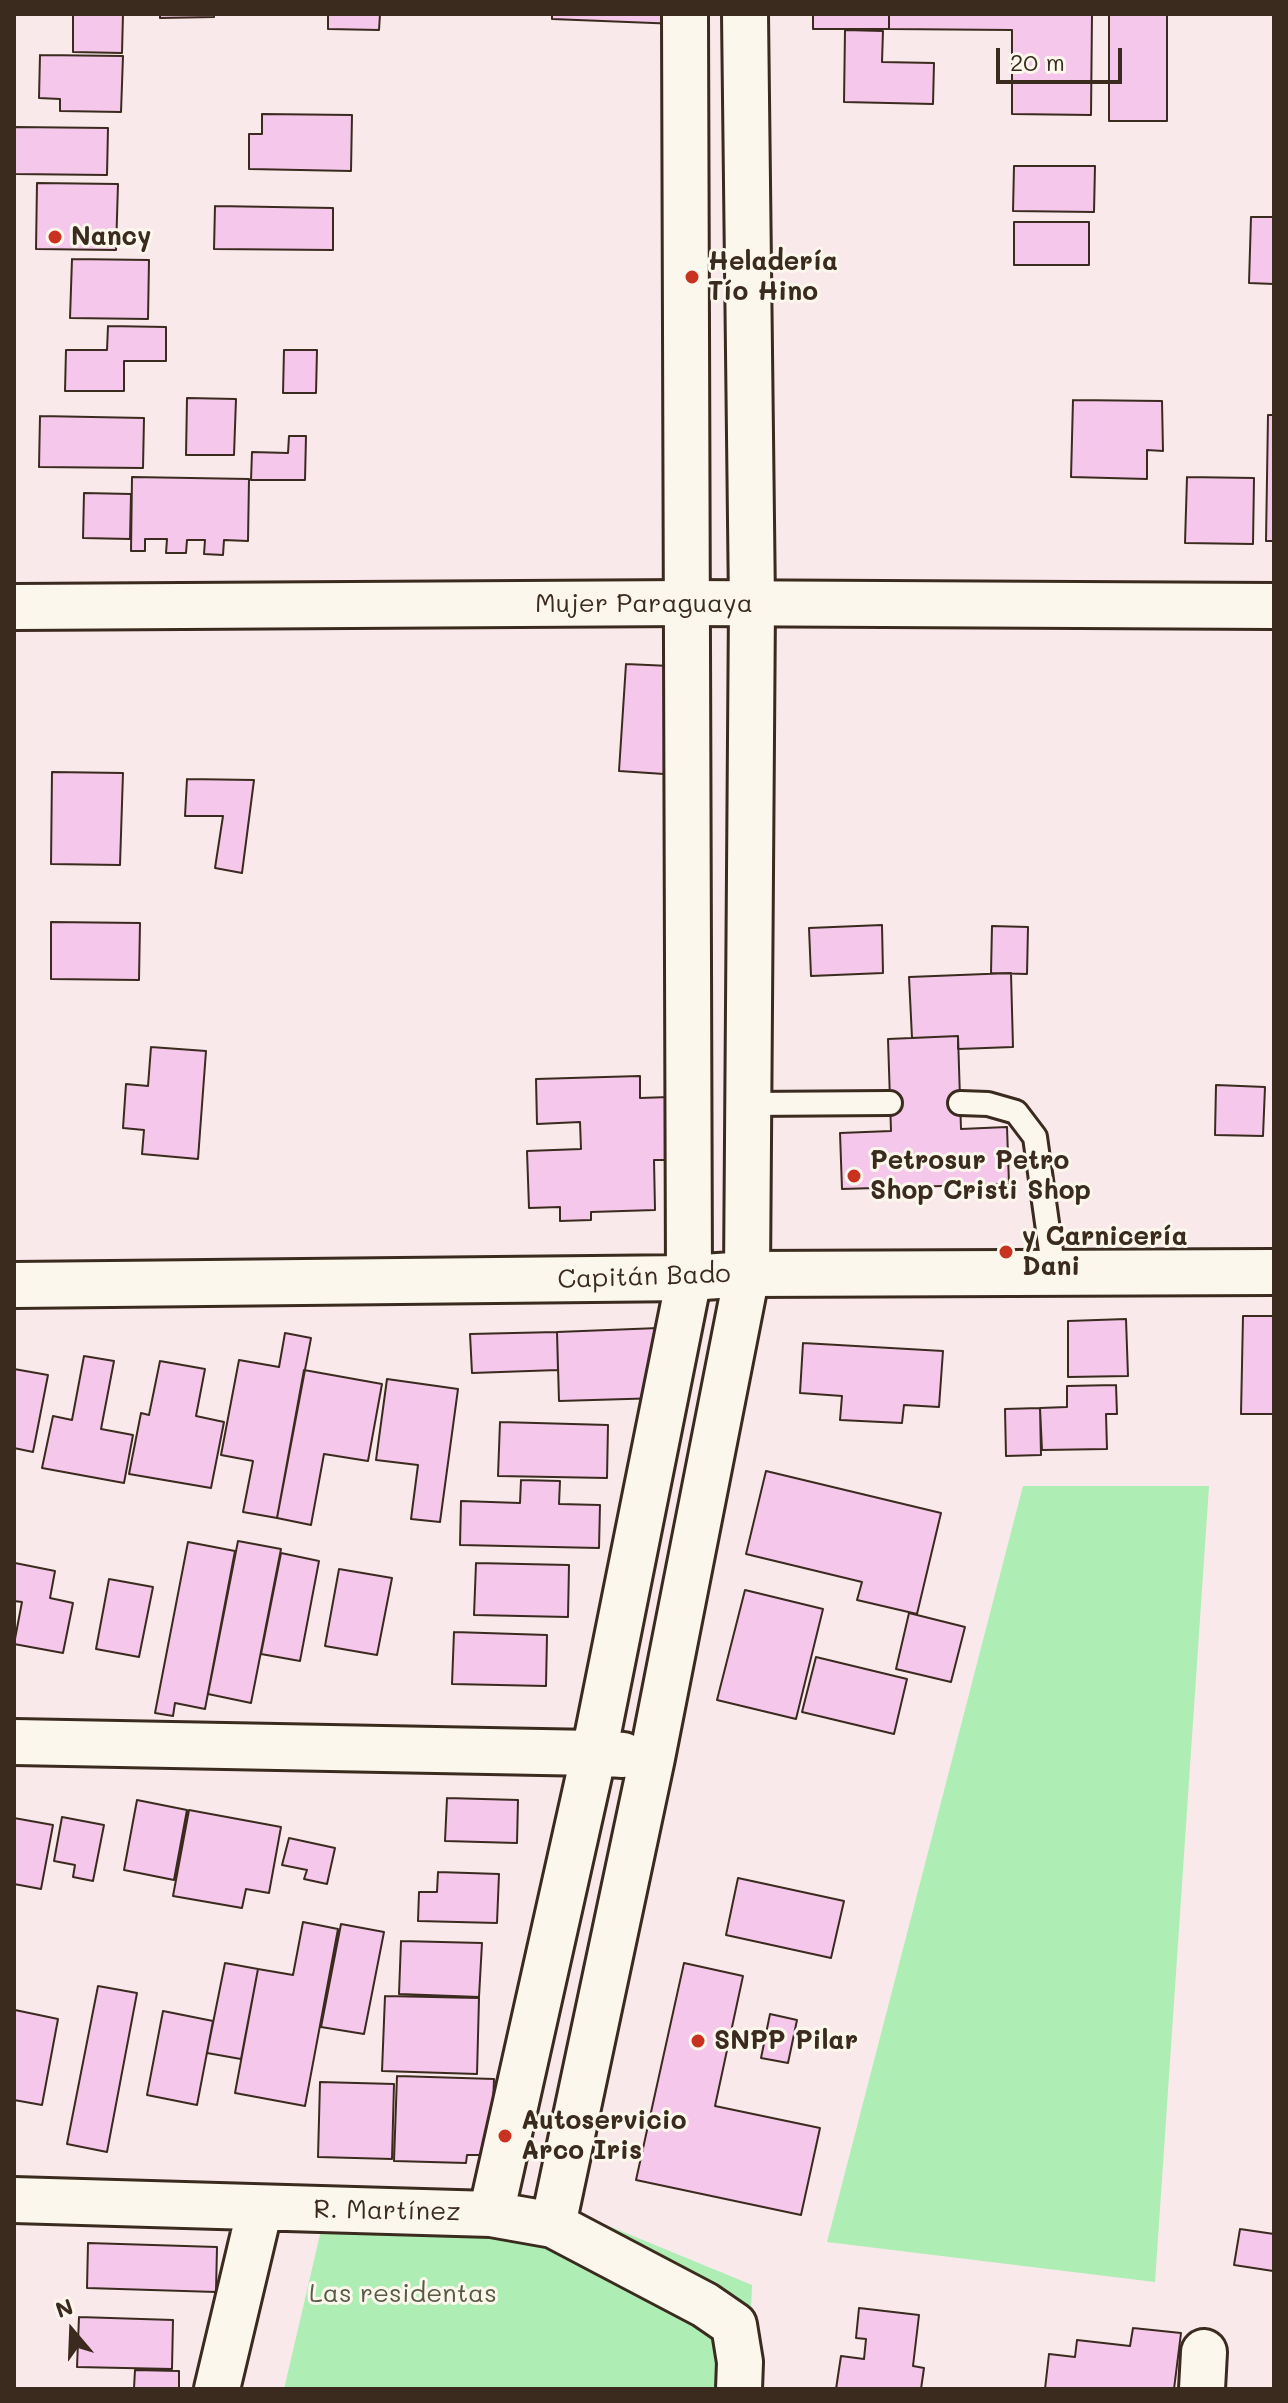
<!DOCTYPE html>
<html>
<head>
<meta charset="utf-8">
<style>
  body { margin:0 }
  #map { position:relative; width:1288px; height:2403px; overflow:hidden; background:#f9e9eb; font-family:Mali,sans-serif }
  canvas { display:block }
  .frame { position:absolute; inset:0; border:16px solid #3b2a1e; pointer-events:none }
  .north { position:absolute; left:32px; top:2291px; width:80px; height:80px; -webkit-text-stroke:6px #fbf7ec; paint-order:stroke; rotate:341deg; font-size:22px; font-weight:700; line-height:32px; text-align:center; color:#3b2a1e }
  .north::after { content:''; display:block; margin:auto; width:28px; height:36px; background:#3b2a1e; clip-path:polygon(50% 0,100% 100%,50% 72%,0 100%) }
  .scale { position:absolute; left:996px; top:48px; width:126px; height:36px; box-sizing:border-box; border:4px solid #3b2a1e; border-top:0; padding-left:10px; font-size:24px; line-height:28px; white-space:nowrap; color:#3b2a1e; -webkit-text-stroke:6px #fbf7ec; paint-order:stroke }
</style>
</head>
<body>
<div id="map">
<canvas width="1288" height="2403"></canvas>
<div class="frame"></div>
<div class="north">N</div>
<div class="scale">20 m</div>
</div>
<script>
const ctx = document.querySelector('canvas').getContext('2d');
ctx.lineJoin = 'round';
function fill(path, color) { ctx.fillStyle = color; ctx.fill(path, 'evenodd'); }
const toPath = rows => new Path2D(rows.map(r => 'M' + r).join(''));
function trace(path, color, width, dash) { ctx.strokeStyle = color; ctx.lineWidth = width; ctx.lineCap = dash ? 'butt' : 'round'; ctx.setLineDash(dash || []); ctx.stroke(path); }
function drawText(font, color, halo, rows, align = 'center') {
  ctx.font = font + ' Mali,sans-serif'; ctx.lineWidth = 6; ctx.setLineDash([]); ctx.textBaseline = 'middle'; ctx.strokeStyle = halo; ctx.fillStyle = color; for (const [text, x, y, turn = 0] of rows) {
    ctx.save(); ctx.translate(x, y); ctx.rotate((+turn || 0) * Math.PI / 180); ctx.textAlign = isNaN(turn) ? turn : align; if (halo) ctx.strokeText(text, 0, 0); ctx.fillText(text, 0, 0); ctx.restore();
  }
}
const green = toPath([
  [1023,1486,1209,1486,1155,2282,827,2242],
  [329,2196,570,2210,752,2285,748,2389,284,2389]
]);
const building = toPath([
  [73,14,123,14,122,53,73,52,73,14],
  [160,14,214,14,214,17,160,18,160,14],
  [328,14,380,14,379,30,328,29,328,14],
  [552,14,678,14,678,24,552,19,552,14],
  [813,14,889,14,889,29,813,29,813,14],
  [889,14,1092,14,1091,115,1012,114,1012,30,889,29,889,14],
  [1109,14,1167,14,1167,121,1109,121,1109,14],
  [845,30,883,31,882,62,934,63,933,104,844,102,845,30],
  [40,55,123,56,121,112,60,111,60,99,39,98,40,55],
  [262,114,352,115,351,171,249,169,249,134,262,134,262,114],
  [14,127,108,128,107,175,14,174,14,127],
  [1014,166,1095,166,1094,212,1013,211,1014,166],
  [37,183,118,184,116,250,36,249,37,183],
  [215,206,333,208,333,250,214,249,215,206],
  [1251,217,1274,217,1274,284,1249,283,1251,217],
  [1014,222,1089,222,1089,265,1014,265,1014,222],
  [72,259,149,260,148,319,70,318,72,259],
  [108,326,166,327,166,361,124,361,124,391,65,391,66,350,107,350,108,326],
  [284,350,317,350,316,393,283,393,284,350],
  [187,398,236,399,234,455,186,455,187,398],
  [1073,400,1162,401,1163,451,1147,450,1147,479,1071,477,1073,400],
  [1268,415,1274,415,1274,541,1266,541,1268,415],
  [40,416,144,418,143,468,39,467,40,416],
  [289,436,306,436,305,480,251,480,252,452,288,453,289,436],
  [132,477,249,479,248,541,224,540,223,555,204,554,205,540,187,540,186,553,166,553,167,539,145,539,145,551,131,551,132,477],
  [1187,477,1254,478,1253,544,1185,543,1187,477],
  [84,493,131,494,130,539,83,538,84,493],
  [626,664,670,666,664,774,619,771,626,664],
  [52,772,123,773,120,865,51,864,52,772],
  [187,779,254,780,242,873,215,868,223,816,185,816,187,779],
  [51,922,140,923,139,980,51,979,51,922],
  [882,925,883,973,811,976,809,928,882,925],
  [992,926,1028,927,1027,974,991,973,992,926],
  [1011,973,1013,1047,958,1049,958,1036,912,1038,909,977,1011,973],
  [958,1036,961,1129,1007,1127,1009,1184,842,1189,840,1133,891,1131,888,1039,958,1036],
  [151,1047,206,1051,198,1159,142,1154,144,1130,123,1128,126,1084,148,1086,151,1047],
  [640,1076,640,1098,670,1097,671,1160,654,1160,655,1210,591,1212,591,1220,560,1221,560,1207,529,1208,527,1151,581,1149,580,1122,537,1124,536,1079,640,1076],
  [1216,1085,1265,1087,1263,1136,1215,1135,1216,1085],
  [1243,1316,1274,1316,1274,1414,1241,1414,1243,1316],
  [1126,1319,1128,1376,1068,1377,1068,1321,1126,1319],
  [659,1328,661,1398,559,1401,557,1332,659,1328],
  [557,1332,558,1370,472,1373,470,1334,557,1332],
  [285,1333,311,1338,277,1518,243,1512,253,1461,221,1455,239,1360,279,1367,285,1333],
  [803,1343,943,1351,939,1407,904,1405,902,1423,840,1420,842,1396,800,1393,803,1343],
  [84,1356,114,1361,101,1429,133,1435,124,1483,42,1468,53,1416,72,1420,84,1356],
  [160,1361,205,1369,196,1416,224,1422,211,1488,129,1474,141,1413,149,1415,160,1361],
  [14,1369,48,1375,33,1452,14,1448,14,1369],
  [304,1370,382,1384,368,1461,324,1454,311,1525,277,1518,304,1370],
  [387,1379,458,1389,440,1522,411,1519,418,1465,376,1460,387,1379],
  [1116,1385,1117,1414,1106,1414,1107,1449,1042,1450,1040,1408,1067,1407,1067,1386,1116,1385],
  [1040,1408,1041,1455,1006,1456,1005,1409,1040,1408],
  [500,1422,608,1425,607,1478,498,1476,500,1422],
  [766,1471,941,1513,917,1614,857,1600,862,1582,746,1554,766,1471],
  [521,1480,560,1481,559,1504,600,1505,599,1548,460,1545,461,1501,520,1503,521,1480],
  [238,1541,281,1549,251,1703,208,1694,238,1541],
  [188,1542,235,1551,205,1709,175,1703,173,1716,155,1713,188,1542],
  [281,1553,319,1561,300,1661,261,1654,281,1553],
  [15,1563,55,1571,50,1598,73,1603,63,1653,14,1644,22,1602,14,1601,15,1563],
  [476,1563,569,1565,568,1617,474,1615,476,1563],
  [339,1569,392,1578,377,1655,325,1646,339,1569],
  [109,1579,153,1587,139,1657,96,1649,109,1579],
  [745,1590,823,1609,796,1719,717,1700,745,1590],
  [909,1613,965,1627,951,1682,896,1669,909,1613],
  [454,1632,547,1635,546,1686,452,1684,454,1632],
  [816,1657,907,1679,894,1734,802,1712,816,1657],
  [447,1798,518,1800,517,1843,445,1841,447,1798],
  [137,1800,187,1810,174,1880,124,1870,137,1800],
  [189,1810,281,1827,269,1893,246,1889,242,1908,173,1896,189,1810],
  [62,1817,104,1825,93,1881,73,1877,75,1865,54,1861,62,1817],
  [14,1818,53,1825,41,1889,14,1884,14,1818],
  [289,1838,335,1848,327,1884,304,1879,307,1870,282,1865,289,1838],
  [438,1872,499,1874,497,1923,418,1921,419,1892,437,1892,438,1872],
  [738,1878,844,1901,831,1958,726,1935,738,1878],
  [303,1922,338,1929,305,2106,235,2093,258,1969,293,1975,303,1922],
  [341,1924,384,1932,364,2034,321,2027,341,1924],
  [401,1941,482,1943,479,1997,399,1994,401,1941],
  [225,1963,258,1969,241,2059,207,2053,225,1963],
  [684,1963,743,1976,715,2106,820,2128,801,2215,636,2180,684,1963],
  [98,1986,137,1993,107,2152,67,2144,98,1986],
  [385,1996,479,1998,477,2074,382,2071,385,1996],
  [15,2010,58,2019,42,2105,14,2100,15,2010],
  [163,2011,213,2021,197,2105,147,2095,163,2011],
  [770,2014,797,2020,788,2063,761,2058,770,2014],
  [397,2076,494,2079,491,2155,467,2155,466,2163,394,2161,397,2076],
  [320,2082,394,2084,392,2159,318,2157,320,2082],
  [1240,2229,1274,2234,1273,2271,1234,2265,1240,2229],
  [88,2243,217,2247,216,2292,87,2288,88,2243],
  [859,2308,919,2315,913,2366,924,2368,921,2389,836,2389,841,2356,864,2359,866,2339,856,2338,859,2308],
  [79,2317,173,2320,172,2369,77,2367,79,2317],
  [1133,2328,1181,2333,1174,2389,1045,2389,1049,2354,1075,2357,1077,2340,1130,2346,1133,2328],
  [135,2370,179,2371,179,2389,89,2389,134,2388,135,2370]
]);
const service = toPath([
  [960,1103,988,1104,1016,1112,1035,1137,1054,1273],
  [748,1104,890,1103]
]);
const minor = toPath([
  [14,607,688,603,1274,606],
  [14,1742,594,1753,623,1755],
  [14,2200,491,2214,553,2225,705,2305,734,2325,740,2362,739,2389],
  [491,2214,594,1753,689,1278],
  [553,2225,652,1758,747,1274],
  [217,2389,260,2208],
  [1202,2389,1204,2352]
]);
const secondary = toPath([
  [685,14,689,1278],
  [745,14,752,604,747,1274],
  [14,1285,689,1278,747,1274,1274,1272]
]);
const markers = [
  [55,237,8,"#c8321e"],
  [692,277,8,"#c8321e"],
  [854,1176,8,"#c8321e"],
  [1006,1252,8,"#c8321e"],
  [698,2041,8,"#c8321e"],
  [505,2136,8,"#c8321e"]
];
const poiNames = [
  ["Nancy",71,237],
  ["Heladería",708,262],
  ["Tío Hino",708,292],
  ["Petrosur Petro",870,1161],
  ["Shop Cristi Shop",870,1191],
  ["y Carnicería",1022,1237],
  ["Dani",1022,1267],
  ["SNPP Pilar",714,2041],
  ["Autoservicio",521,2121],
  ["Arco Iris",521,2151]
];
const streetNames = [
  ["Mujer Paraguaya",644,604],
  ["Capitán Bado",644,1277,-2],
  ["R. Martínez",387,2211,1]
];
const parkNames = [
  ["Las residentas",403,2294]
];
fill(green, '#aeedb4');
fill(building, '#f5c7ea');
trace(building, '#3b2a1e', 2);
trace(service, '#3b2a1e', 28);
trace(minor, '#3b2a1e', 50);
trace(secondary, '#3b2a1e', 50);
trace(service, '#fbf7ec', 22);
trace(minor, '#fbf7ec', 44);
trace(secondary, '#fbf7ec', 44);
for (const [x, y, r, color] of markers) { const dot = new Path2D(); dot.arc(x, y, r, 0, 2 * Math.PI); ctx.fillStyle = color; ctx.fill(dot); trace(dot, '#fbf7ec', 3); }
drawText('bold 26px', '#3b2a1e', '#fbf7ec', poiNames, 'left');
drawText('26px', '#3b2a1e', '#fbf7ec', streetNames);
drawText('26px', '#585b44', '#fbf7ec', parkNames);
</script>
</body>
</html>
